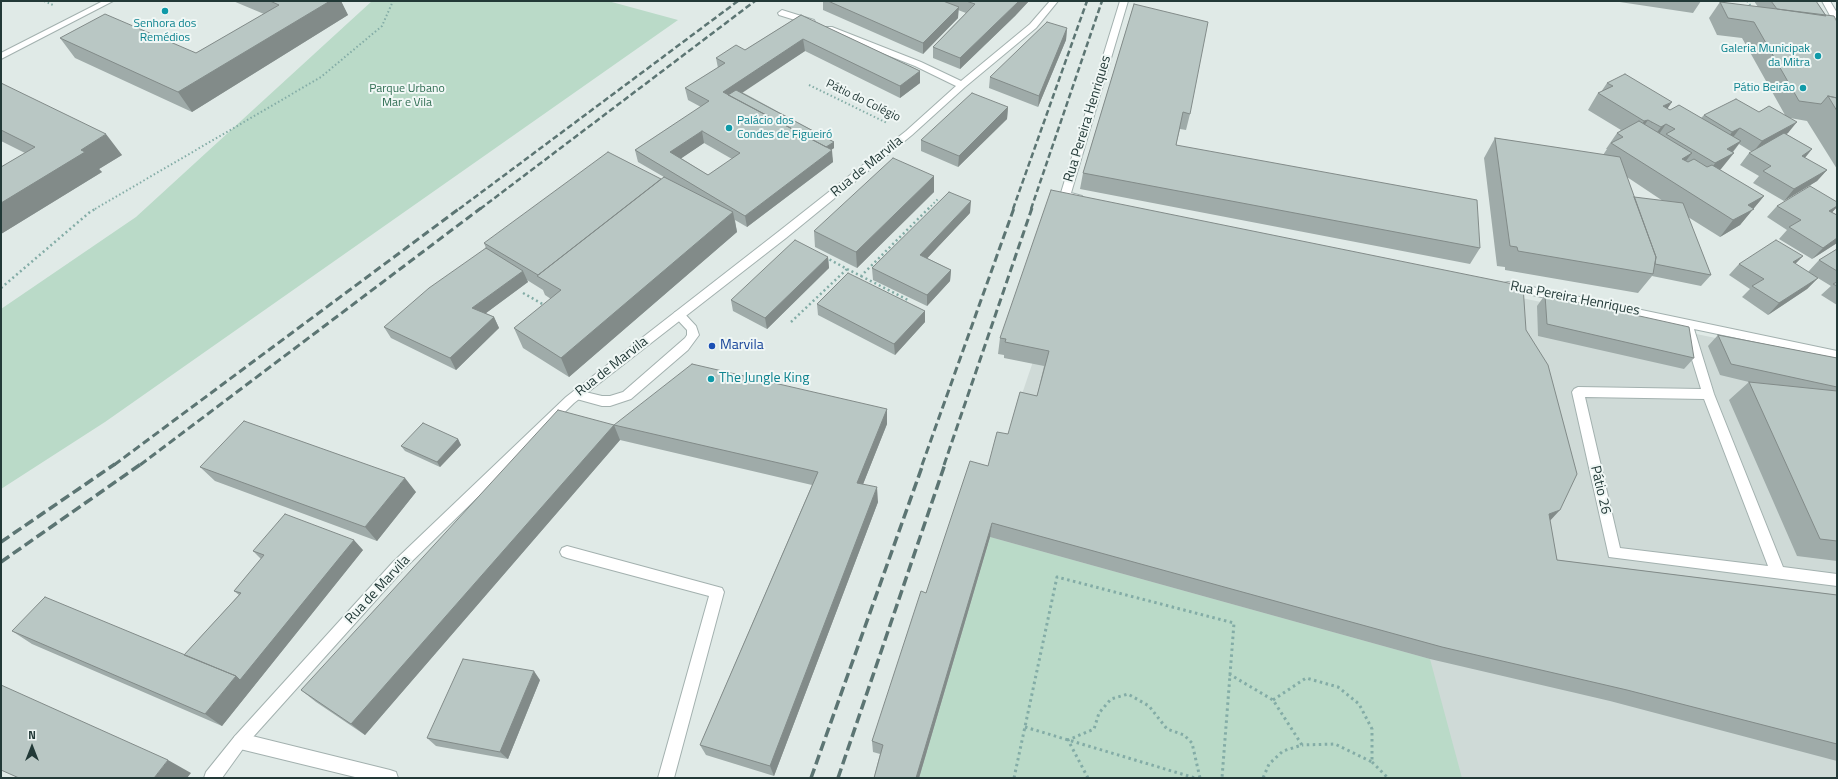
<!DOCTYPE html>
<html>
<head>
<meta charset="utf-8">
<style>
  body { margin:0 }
  #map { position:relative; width:1838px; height:779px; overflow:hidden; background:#e0eae7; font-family:"Titillium Web",sans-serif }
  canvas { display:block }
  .frame { position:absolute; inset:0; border:2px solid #223937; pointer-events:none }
  .north { position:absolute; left:12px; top:727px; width:40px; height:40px; -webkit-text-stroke:3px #f0f7f5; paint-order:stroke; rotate:0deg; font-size:11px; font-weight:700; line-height:16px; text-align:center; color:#223937 }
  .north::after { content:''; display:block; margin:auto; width:14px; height:18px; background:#223937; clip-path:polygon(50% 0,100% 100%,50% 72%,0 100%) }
</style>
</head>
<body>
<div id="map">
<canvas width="1838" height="779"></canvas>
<div class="frame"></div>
<div class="north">N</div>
</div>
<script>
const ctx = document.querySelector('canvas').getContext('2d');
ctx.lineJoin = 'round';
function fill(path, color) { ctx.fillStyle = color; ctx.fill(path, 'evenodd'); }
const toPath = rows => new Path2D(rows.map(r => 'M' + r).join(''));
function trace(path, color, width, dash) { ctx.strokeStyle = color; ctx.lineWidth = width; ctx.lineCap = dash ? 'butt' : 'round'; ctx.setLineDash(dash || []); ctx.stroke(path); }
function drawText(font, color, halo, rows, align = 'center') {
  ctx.font = font + ' "Titillium Web",sans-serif'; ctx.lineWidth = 4; ctx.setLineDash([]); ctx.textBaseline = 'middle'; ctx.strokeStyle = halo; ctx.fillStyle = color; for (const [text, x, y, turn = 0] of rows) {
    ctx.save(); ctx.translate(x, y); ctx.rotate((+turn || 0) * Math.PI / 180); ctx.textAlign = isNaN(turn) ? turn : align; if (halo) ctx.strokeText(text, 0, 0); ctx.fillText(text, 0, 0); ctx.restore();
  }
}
const built = toPath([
  [1085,208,1837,363,1837,778,896,778,937,645]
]);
const green = toPath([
  [372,1,608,1,678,20,105,422,1,489,1,309,136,217],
  [990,537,1430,659,1462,778,919,778]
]);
const pathFar2 = toPath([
  [44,1,53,5],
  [1747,1,1753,9],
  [809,85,887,123],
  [95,209,321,77,382,26,393,1],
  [928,209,939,198]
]);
const pathFar1 = toPath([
  [847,269,861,276,929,208],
  [861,276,908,300],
  [1,288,90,212,97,208],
  [523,293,546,306],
  [791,322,847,269,825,257]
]);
const path = toPath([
  [1229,674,1273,700,1302,745,1283,751,1269,764,1263,778],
  [1273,700,1306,678,1338,687,1359,704,1372,729,1372,762,1335,744,1302,745],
  [1025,727,1195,778],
  [1372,762,1388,778],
  [1014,778,1057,577,1234,623,1222,778],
  [1088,778,1068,740,1094,729,1099,713,1111,699,1128,694,1149,706,1167,729,1184,735,1192,743,1200,778]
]);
const service = toPath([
  [679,311,683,312,696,326,699,335,688,350,631,399,610,406,602,406,573,398,571,395,573,392,577,390,602,396,610,396,623,392,685,338,687,335,687,330,673,315,675,312,679,311],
  [567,546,722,588,724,592,674,778,658,778,709,596,567,558,562,556,560,552,562,548,567,546],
  [240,733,390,770,396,772,398,778,359,778,240,749,235,746,232,741,235,736,240,733]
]);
const minor = toPath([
  [103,1,113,1,1,59,1,53,103,1],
  [1050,1,1058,1,1036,28,965,87,912,135,786,238,574,403,403,570,245,746,222,778,204,778,206,772,235,736,393,562,566,397,778,232,906,131,956,86,915,66,826,31,826,27,832,27,921,62,961,81,1030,24,1050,1],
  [1120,1,1128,1,1071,193,1082,196,1083,198,1078,201,1061,198,1060,196,1120,1],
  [1822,1,1830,1,1837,13,1837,24,1833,21,1822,1],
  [782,10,814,20,815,22,811,25,779,15,778,13,782,10],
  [1508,282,1837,351,1837,359,1694,329,1714,394,1783,567,1837,574,1837,586,1609,557,1572,392,1574,389,1578,387,1701,389,1682,327,1504,289,1502,286,1504,283,1508,282],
  [1585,397,1704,399,1768,566,1620,548,1585,397]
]);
const railFar2 = toPath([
  [459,209,738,1],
  [480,209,755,1],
  [1013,209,1087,1],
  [1031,209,1102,1]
]);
const railFar1 = toPath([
  [114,465,460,208],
  [140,465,481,208],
  [922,465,1014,208],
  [944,465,1032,208]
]);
const rail = toPath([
  [1,542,115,464],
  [1,562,141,464],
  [811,778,923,464],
  [838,778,945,464]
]);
const wall = toPath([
  [233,1,341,1,348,15,192,112,75,58,60,38,196,53,264,14],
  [823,1,1029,1,1015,16,960,69,933,58,933,47,966,13,958,10,958,18,923,54,823,10],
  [1613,1,1701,1,1693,13],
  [1754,1,1816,1,1826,15,1837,22,1837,169,1807,121,1790,118,1788,133,1786,134,1812,149,1805,158,1827,170,1817,181,1784,201,1753,183,1759,176,1740,165,1749,153,1752,152,1739,144,1720,170,1764,196,1740,225,1720,237,1688,217,1711,275,1701,286,1652,276,1638,293,1505,270,1505,267,1497,266,1484,158,1495,138,1603,155,1607,149,1606,149,1617,133,1621,130,1588,110,1598,93,1601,92,1607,83,1670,110,1701,118,1704,115,1759,112,1785,115,1742,38,1717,35,1709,18,1720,2,1758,7],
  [1627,177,1663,201,1634,197],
  [1134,4,1190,114,1186,130,1180,129,1176,145,1480,248,1470,264,1080,189,1083,173],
  [801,15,920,71,920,83,900,98,805,51,742,92,834,142,834,148,831,150,833,162,747,227,735,220,737,232,569,377,523,348,514,328,551,299,545,295,543,290,527,280,528,282,486,313,494,317,499,328,456,370,391,338,384,327,486,248,484,243,661,179,664,177,638,162,635,150,701,107,688,100,685,88,718,68,716,58,745,50],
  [704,143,732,159,708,175,681,158],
  [1067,28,1066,40,1038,107,989,88,990,77],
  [1,83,122,155,99,169,102,172,1,234,1,167,25,153,1,141],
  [1008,107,1007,119,958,167,921,151,921,140],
  [934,176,934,192,857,268,815,247,814,231],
  [1837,202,1837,207,1832,212,1837,215,1837,243,1812,259,1779,239,1787,230,1767,217,1777,206],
  [970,213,927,258,951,270,950,281,927,306,873,280,872,268],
  [1837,249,1837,305,1821,295,1831,286,1808,272,1819,260],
  [1803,256,1795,264,1818,278,1807,289,1768,315,1742,297,1750,289,1729,275,1739,264],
  [828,257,829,268,767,329,733,311,731,300],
  [1545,295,1694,358,1684,369,1538,336,1537,306],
  [817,304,925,311,925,322,895,355,818,315],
  [1526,330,1550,521,1557,560,1837,595,1837,761,1610,701,1430,659,990,537,919,778,874,778,880,754,873,752,872,741,926,593,988,466,1008,434,1037,396,1044,366,1004,358,1004,355,998,354,1000,338],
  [1718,335,1837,358,1837,561,1797,556,1729,400,1749,382,1720,375,1708,346],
  [887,409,887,424,863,484,878,502,774,776,706,755,700,745,812,485,620,440,614,425],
  [614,425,620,440,365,735,316,702,301,690],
  [458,439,461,445,440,467,405,451,401,446],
  [200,467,416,492,377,541,215,481],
  [363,550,222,726,32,644,12,631,184,655,239,595,234,591,261,559,253,551],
  [540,680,508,759,436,746,427,738]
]);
const shadedWall = toPath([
  [330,1,341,1,348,15,192,112,178,92],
  [1019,1,1029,1,1015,16,960,69,960,58],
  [959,7,958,18,923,54,923,43],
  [1067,28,1066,40,1038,107,1039,96],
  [803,39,805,51,730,101,723,92],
  [920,71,920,83,900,98,900,86],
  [1672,102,1661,118,1651,123,1663,106],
  [1008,107,1007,119,958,167,959,156],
  [1648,120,1637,136,1633,138,1644,121],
  [1797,122,1788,133,1753,152,1762,141],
  [1666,124,1655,140,1649,143,1661,127],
  [1740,128,1731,140,1723,144,1732,132],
  [702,131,704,143,673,164,670,152],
  [106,134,122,155,99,169,102,172,1,234,1,203,81,150],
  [1741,141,1730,155,1734,153,1721,169,1702,179,1727,149],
  [834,142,834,148,822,156,822,150],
  [1812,149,1802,161,1802,156],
  [832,150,833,162,747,227,745,216],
  [1692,153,1679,170,1682,159],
  [1827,170,1817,181,1784,201,1794,189],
  [934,176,934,192,857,268,856,252],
  [1764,196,1740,225,1720,237,1733,220,1748,205],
  [971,201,970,213,920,266,920,255],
  [1837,206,1837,207,1830,215,1829,211],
  [733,212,737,232,569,377,561,358],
  [1837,238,1837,243,1812,259,1823,248],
  [1803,256,1792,267,1793,262],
  [828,257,829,268,767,329,765,318],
  [951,270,950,281,927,306,927,295],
  [523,271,528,282,478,319,472,308],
  [1818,278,1807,289,1768,315,1779,303],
  [925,311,925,322,895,355,894,344],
  [494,317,499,328,456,370,450,358],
  [887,409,887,424,858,497,857,483],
  [614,425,620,440,365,735,351,724],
  [458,439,461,445,440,467,437,462],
  [405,478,416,492,377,541,365,527],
  [877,487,878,502,774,776,770,766],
  [1560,510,1547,524,1549,514],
  [992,523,990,537,919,778,916,778],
  [354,540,363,550,222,726,205,714,236,676],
  [534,671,540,680,508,759,500,752],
  [168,760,191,773,187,778,154,778]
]);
const building = toPath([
  [270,1,330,1,178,92,60,38,105,14,196,53,279,5,270,1],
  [828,1,943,1,959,7,923,43,828,1],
  [966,1,1019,1,960,58,933,47,975,4,966,1],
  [1771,1,1816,1,1826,16,1777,9,1771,1],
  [1720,2,1834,16,1837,22,1837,98,1828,96,1821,104,1799,101,1754,22,1728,18,1720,2],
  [1134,4,1208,22,1190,114,1183,112,1176,145,1477,200,1480,248,1083,173,1134,4],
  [801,15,920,71,900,86,803,39,723,92,832,150,745,216,635,150,709,101,685,88,725,63,716,58,736,45,745,50,801,15],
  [702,131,740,153,708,175,670,152,702,131],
  [1047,22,1067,28,1039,96,990,77,1047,22],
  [1625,74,1672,102,1663,106,1670,110,1679,105,1741,141,1727,149,1734,153,1715,163,1666,134,1675,129,1666,124,1661,127,1648,120,1644,121,1598,93,1613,86,1607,83,1625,74],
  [1,83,106,134,81,150,85,152,1,203,1,167,35,147,1,130,1,83],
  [736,90,834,142,826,147,728,95,736,90],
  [972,93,1008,107,959,156,921,140,972,93],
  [1828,96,1837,98,1837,111,1828,96],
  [1736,99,1759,112,1769,106,1797,122,1762,141,1740,128,1732,132,1704,115,1736,99],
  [1639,121,1692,153,1682,159,1688,162,1694,159,1707,167,1712,165,1764,196,1748,205,1754,209,1733,220,1611,143,1623,137,1617,133,1639,121],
  [1784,133,1812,149,1802,156,1827,170,1794,189,1763,171,1771,166,1749,153,1784,133],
  [1495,138,1620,157,1656,257,1653,274,1518,251,1517,247,1510,246,1495,138],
  [608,152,661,179,538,275,484,243,608,152],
  [893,158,934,176,856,252,814,231,893,158],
  [664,177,733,212,561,358,514,328,561,290,537,276,664,177],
  [1810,186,1837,202,1837,206,1829,211,1837,215,1837,238,1823,248,1789,227,1801,220,1777,206,1810,186],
  [1051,190,1523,286,1526,330,1548,365,1577,474,1560,510,1549,514,1557,560,1837,595,1837,744,1627,690,1442,647,992,523,916,778,874,778,883,745,872,741,921,591,926,593,970,461,988,466,997,432,1008,434,1020,392,1037,396,1049,351,1005,342,1006,339,1000,338,1051,190],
  [949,192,971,201,920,255,951,270,927,295,872,268,949,192],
  [1634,197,1683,203,1711,275,1655,264,1656,257,1634,197],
  [795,240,828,257,765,318,731,300,795,240],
  [1776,240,1803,256,1793,262,1818,278,1779,303,1752,286,1764,279,1739,264,1776,240],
  [486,248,523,271,472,308,494,317,450,358,384,327,429,288,486,248],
  [1837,249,1837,271,1819,260,1837,249],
  [848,273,925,311,894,344,817,304,848,273],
  [1837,282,1837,286,1833,284,1837,282],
  [1545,295,1689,327,1694,358,1547,324,1545,295],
  [1718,335,1837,358,1837,387,1731,364,1718,335],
  [692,364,887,409,857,483,877,487,770,766,700,745,818,472,614,425,692,364],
  [1749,382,1837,391,1837,541,1820,539,1749,382],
  [558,410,614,425,351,724,301,690,558,410],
  [244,421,405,478,365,527,200,467,244,421],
  [423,423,458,439,437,462,401,446,423,423],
  [285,514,354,540,240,680,236,676,184,655,241,593,234,591,264,555,253,551,285,514],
  [45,597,236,676,205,714,12,631,45,597],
  [463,659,534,671,500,752,427,738,463,659],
  [1,685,168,760,154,778,19,778,1,770,1,685]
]);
const markers = [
  [165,11,4,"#0f9aa8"],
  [1818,56,4,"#0f9aa8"],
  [1803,88,4,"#0f9aa8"],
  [729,128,4,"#0f9aa8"],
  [712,346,4,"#1a4fb4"],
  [711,379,4,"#0f9aa8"]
];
const farCulturenames = [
  ["Senhora dos",165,24,"center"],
  ["Remédios",165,38,"center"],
  ["Galeria Municipak",1810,49],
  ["da Mitra",1810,63],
  ["Pátio Beirão",1795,88],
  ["Palácio dos",737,121,"left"],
  ["Condes de Figueiró",737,135,"left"]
];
const farParknames = [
  ["Parque Urbano",407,89],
  ["Mar e Vila",407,103]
];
const farStreetnames = [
  ["Pátio do Colégio",863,101,26]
];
const streetNames = [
  ["Rua Pereira Henriques",1088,119,-73],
  ["Rua de Marvila",867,167,-39],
  ["Rua Pereira Henriques",1575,299,11],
  ["Rua de Marvila",612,367,-38],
  ["Pátio 26",1600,490,77],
  ["Rua de Marvila",378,590,-47]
];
const transitNames = [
  ["Marvila",720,346]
];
const cultureNames = [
  ["The Jungle King",719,379]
];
fill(built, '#cfdad7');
fill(green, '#badac8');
trace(service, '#a3b1af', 2);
trace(minor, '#a3b1af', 2);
trace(pathFar2, '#83aca6', 2, [1.5, 2.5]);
trace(pathFar1, '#83aca6', 2.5, [2, 3]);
trace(path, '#83aca6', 3, [2.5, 3.5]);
fill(service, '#fff');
fill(minor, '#fff');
trace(railFar2, '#5c7573', 2.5, [6, 3]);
trace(railFar1, '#5c7573', 3, [8, 4]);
trace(rail, '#5c7573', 3.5, [10, 4.5]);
fill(wall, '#9faba9');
fill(shadedWall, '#828b89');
fill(building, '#b9c7c4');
trace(building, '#828b89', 1);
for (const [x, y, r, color] of markers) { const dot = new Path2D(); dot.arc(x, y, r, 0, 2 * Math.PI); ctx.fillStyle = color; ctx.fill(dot); trace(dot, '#f0f7f5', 1.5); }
drawText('12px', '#0d838f', '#f0f7f5', farCulturenames, 'right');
drawText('12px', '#2f6d52', '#f0f7f5', farParknames);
drawText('12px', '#223937', '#f0f7f5', farStreetnames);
drawText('14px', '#223937', '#f0f7f5', streetNames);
drawText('14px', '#164399', '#f0f7f5', transitNames, 'left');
drawText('14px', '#0d838f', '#f0f7f5', cultureNames, 'left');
</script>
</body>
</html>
